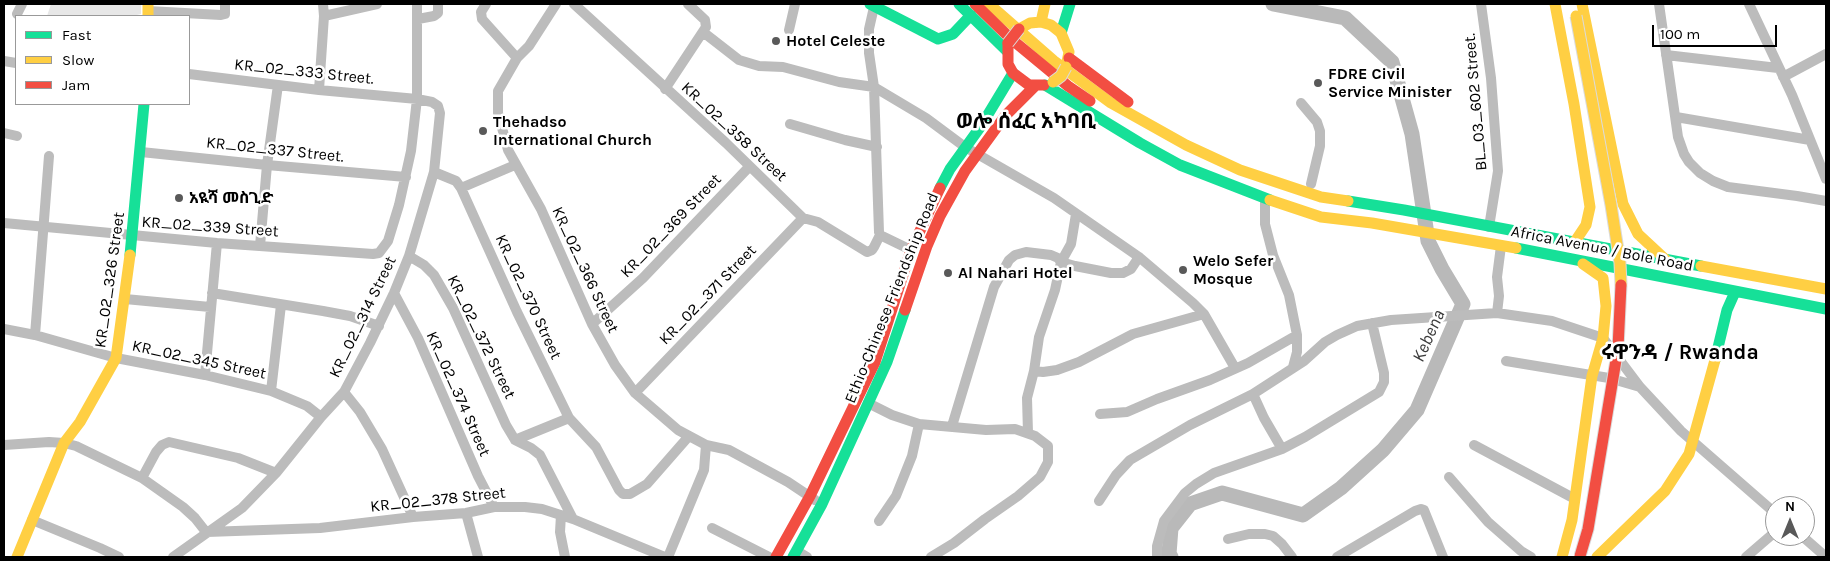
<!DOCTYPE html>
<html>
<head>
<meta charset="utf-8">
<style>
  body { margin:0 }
  #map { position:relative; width:1830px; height:561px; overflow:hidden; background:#fff; font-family:Karla,sans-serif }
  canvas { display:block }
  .frame { position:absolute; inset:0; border:5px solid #000; pointer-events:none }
  .legend { position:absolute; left:15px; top:15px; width:175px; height:90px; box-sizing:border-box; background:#fff; border:1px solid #999; margin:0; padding:6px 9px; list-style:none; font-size:15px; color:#000 }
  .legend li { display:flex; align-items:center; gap:10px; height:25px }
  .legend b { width:25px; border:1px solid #999 }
  .north { position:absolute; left:1765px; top:496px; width:50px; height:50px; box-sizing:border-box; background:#fff; border:1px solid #999; border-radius:50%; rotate:0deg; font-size:14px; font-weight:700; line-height:20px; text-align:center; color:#000 }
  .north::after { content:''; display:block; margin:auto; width:18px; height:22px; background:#595959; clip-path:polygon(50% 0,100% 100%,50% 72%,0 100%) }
  .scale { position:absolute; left:1652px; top:25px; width:125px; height:22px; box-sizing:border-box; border:2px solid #000; border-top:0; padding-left:6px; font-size:15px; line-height:18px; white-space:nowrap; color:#000; -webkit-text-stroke:4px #fff; paint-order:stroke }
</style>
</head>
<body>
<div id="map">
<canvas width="1830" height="561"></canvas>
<div class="frame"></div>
<ul class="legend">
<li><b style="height:6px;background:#16e098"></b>Fast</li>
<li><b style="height:6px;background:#ffcf43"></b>Slow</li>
<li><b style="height:6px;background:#f24e42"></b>Jam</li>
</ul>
<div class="north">N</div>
<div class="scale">100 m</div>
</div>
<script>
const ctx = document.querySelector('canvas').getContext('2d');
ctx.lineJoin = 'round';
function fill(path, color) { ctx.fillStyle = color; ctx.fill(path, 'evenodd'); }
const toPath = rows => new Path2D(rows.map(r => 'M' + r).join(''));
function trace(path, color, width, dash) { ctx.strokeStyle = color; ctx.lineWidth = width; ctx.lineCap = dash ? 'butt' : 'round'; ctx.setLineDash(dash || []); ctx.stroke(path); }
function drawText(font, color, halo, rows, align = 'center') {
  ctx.font = font + ' Karla,"Noto Sans Ethiopic",sans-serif'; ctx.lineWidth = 5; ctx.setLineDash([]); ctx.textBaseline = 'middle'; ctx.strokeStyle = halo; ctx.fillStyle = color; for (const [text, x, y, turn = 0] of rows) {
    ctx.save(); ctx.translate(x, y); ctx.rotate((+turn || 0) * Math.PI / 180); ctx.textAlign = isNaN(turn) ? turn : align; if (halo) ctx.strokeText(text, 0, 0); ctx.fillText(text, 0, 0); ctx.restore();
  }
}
const green = toPath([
  [51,4,141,4,141,14,133,16,47,16]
]);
const river = toPath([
  [1171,557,1169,554,1171,528,1190,504,1222,493,1303,515,1341,488,1383,450,1417,410,1463,304,1442,269,1428,241,1412,134,1392,62,1345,18,1273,4]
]);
const street = toPath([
  [486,4,481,12,482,19,517,58],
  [556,4,529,46,517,58,498,91,498,113,508,150,541,209,592,324,615,365,635,393,678,430,706,445,729,450,788,482,815,500],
  [574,4,726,143,803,218,818,222,867,252,872,250,874,247,880,235],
  [1481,4,1491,78,1498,171,1489,227],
  [1659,4,1678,137,1684,154,1689,162,1700,173,1713,181,1728,187,1797,196,1826,201],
  [1749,4,1792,95,1826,179],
  [874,7,869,29,869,53,874,87,879,232,880,235,911,250],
  [148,11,221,15,225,14,225,4],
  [17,14,22,4],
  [324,16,377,4],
  [418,19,434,16,438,13,438,4],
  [789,30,795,4],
  [703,32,739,60,759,66,783,67,839,82,874,87,926,118,965,147,1054,198,1139,257,1193,303,1204,314,1235,368],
  [1666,55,1778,68],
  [4,61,16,63],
  [189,74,319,90,417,99,432,102,438,106,440,113,434,172],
  [1783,77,1826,54],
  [665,89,706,27,705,20,688,4],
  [319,90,324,16,323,4],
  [1301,103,1317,122,1320,131,1320,146,1311,184],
  [1676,117,1810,140],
  [790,124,845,140,877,147],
  [4,133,17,136],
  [141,152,267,165,406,177],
  [461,188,515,165],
  [1265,198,1265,224,1273,255,1289,295,1297,335,1297,352,1293,367],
  [4,223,217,243,373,254,379,253,388,241,399,205,411,151,417,99,417,4],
  [260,246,267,165,278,85],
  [409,256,424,265,434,275,453,308,506,425,515,440,531,448,540,455,573,519],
  [212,293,323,311,350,316,379,326],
  [394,293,418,338,478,476,494,507],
  [125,299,210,307],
  [1497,313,1499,296,1497,277,1501,246],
  [592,324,643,278,749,167],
  [4,329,35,335,116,358,205,375,271,391,307,406,321,417,276,473,242,508,173,557],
  [35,335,49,156],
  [1506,361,1609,378,1640,387],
  [1034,371,1043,372,1057,370,1079,362,1133,334,1204,314],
  [205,375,217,243],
  [271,391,281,305],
  [344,392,360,412,382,449,413,517],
  [635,393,803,218],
  [1253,394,1264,418,1282,449],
  [868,403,892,415,919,424,986,430,1015,429,1035,436,1048,446,1048,462,1040,477,1018,496,985,519,954,543,931,557],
  [1100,414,1127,412,1157,399,1210,380,1248,363,1297,335],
  [321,417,344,392,370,343,394,293,409,256,434,172,456,181,461,188,517,312,569,418,596,447,619,490,623,494,630,494,647,484,689,436],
  [952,426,994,287,1009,260,1015,255,1026,252,1051,255,1058,258,1061,262,1075,266,1111,273,1123,273,1131,269,1139,257],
  [1028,433,1027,398,1034,371,1039,337,1055,290,1061,262,1071,244,1076,214],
  [515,440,569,418],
  [4,445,49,442,64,443,76,446,142,478,183,507,195,518,206,532],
  [1474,445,1575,499],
  [1449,477,1488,522,1521,551,1531,557],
  [142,478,156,452,162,445,169,442,238,458,276,473],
  [1099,501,1116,475,1130,460,1190,425,1253,394,1304,361,1325,342,1337,335,1357,326,1391,320,1497,313,1552,321,1603,338,1640,387,1681,431,1775,513],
  [466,513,478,557],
  [561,515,560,532,565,557],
  [32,520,100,548,119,557],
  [879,521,896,496,912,456,919,424],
  [712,528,769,557],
  [207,532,320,528,413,517,466,513,494,507,525,507,542,509,573,519,665,557],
  [1802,536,1826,557],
  [1228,539,1249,534,1265,534,1273,536,1282,544,1292,557],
  [797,551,807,557],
  [668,557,704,470,706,445],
  [1157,557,1157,546,1164,521,1185,493,1196,484,1214,473,1282,449,1305,437,1379,392,1384,382,1384,373,1372,323],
  [1337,557,1415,511,1421,509,1424,510,1443,557],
  [1746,557,1775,532]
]);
const fast = toPath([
  [870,4,938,39,953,34,971,15],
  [959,4,1007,51],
  [1061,33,1070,4],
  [1045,85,1140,143,1180,165,1270,200],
  [940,188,950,169,981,126,1013,73],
  [1348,201,1404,210,1701,266],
  [1516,248,1826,309],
  [130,255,144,104],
  [1715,360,1727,310,1735,292],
  [793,557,822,504,887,362,905,310]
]);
const slow = toPath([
  [148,4,148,16],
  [989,4,1054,61,1111,103,1186,145,1240,170,1321,197,1348,201],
  [1555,4,1574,104,1590,207,1586,225,1574,243],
  [1582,4,1623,204,1638,234,1666,260],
  [1041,22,1045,4],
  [1019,29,1030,23,1041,22,1051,25,1061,33,1069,52,1066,67],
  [1270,200,1321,217,1372,223,1516,248],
  [1701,266,1826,289],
  [17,557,64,443,80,422,116,358,130,255],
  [1562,557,1572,520,1592,376,1603,338,1606,306,1603,278,1583,264],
  [1597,557,1665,491,1689,454,1715,360]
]);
const jam = toPath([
  [975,4,1010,38,1068,86,1090,101],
  [1008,43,1008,64,1013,73,1029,85,1044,85],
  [1069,58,1128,102],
  [905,310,927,246,940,216,965,171,1005,116,1036,85],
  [776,557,810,496,875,362,911,250,940,188]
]);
const slowBridge = toPath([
  [1576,16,1611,205,1620,263,1621,285],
  [1053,82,1061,76,1066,67]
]);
const jamBridge = toPath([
  [1008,43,1019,29],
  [1580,556,1588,529,1618,348,1621,285]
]);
const markers = [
  [776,41,5,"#595959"],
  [1318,83,5,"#595959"],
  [483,131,5,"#595959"],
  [179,198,5,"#595959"],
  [1183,270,5,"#595959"],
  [948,273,5,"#595959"]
];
const poiNames = [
  ["Hotel Celeste",786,41],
  ["FDRE Civil",1328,74],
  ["Service Minister",1328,92],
  ["Thehadso",493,122],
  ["International Church",493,140],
  ["አዪሻ መስጊድ",189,198],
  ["Welo Sefer",1193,261],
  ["Mosque",1193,279],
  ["Al Nahari Hotel",958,273]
];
const streetNames = [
  ["KR_02_333 Street.",304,72,6],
  ["BL_03_602 Street.",1476,102,-95],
  ["KR_02_358 Street",734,132,43],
  ["KR_02_337 Street.",275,150,6],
  ["KR_02_369 Street",671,226,-46],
  ["KR_02_339 Street",210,227,4],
  ["Africa Avenue / Bole Road",1602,249,11],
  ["KR_02_366 Street",585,270,65],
  ["KR_02_326 Street",110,280,-82],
  ["KR_02_371 Street",708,295,-46],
  ["KR_02_370 Street",528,297,65],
  ["Ethio-Chinese Friendship Road",892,298,-68],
  ["KR_02_314 Street",363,317,-64],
  ["KR_02_372 Street",481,337,64],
  ["KR_02_345 Street",199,360,12],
  ["KR_02_374 Street",458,394,66],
  ["KR_02_378 Street",438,500,-6]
];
const waterNames = [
  ["Kebena",1429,336,-66]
];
const districtNames = [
  ["ወሎ ሰፈር አካባቢ",1026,122],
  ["ሩዋንዳ / Rwanda",1680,353]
];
fill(green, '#e7e7e7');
trace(river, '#b9b9b9', 15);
trace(street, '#bcbcbc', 10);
trace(fast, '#16e098', 11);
trace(slow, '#ffcf43', 11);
trace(jam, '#f24e42', 11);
trace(slowBridge, '#dbdbdb', 13, []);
trace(jamBridge, '#dbdbdb', 13, []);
trace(slowBridge, '#ffcf43', 11);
trace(jamBridge, '#f24e42', 11);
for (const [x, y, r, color] of markers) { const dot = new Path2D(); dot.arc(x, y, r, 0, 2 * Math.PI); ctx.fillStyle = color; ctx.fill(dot); trace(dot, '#fff', 2); }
drawText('bold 16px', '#000', '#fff', poiNames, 'left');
drawText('16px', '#000', '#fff', streetNames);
drawText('italic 18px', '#3c3c3c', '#fff', waterNames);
drawText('bold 21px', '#000', '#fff', districtNames);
</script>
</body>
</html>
